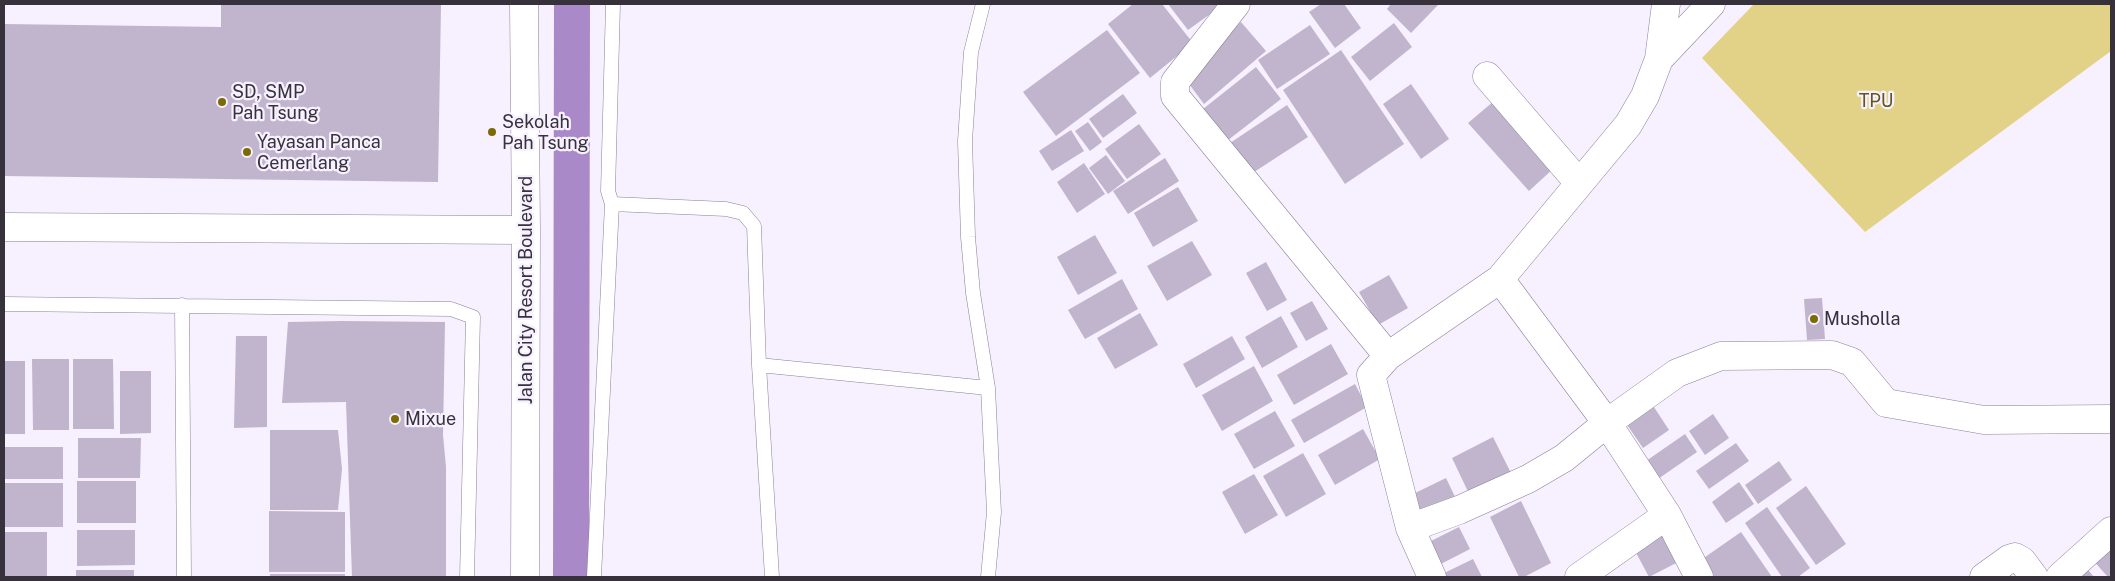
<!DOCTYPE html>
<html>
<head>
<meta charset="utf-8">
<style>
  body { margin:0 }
  #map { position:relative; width:2115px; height:581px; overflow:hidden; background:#f7f0ff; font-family:"Public Sans",sans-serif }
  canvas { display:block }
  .frame { position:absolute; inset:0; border:5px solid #36313b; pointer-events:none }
</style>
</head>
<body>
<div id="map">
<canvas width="2115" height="581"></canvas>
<div class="frame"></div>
</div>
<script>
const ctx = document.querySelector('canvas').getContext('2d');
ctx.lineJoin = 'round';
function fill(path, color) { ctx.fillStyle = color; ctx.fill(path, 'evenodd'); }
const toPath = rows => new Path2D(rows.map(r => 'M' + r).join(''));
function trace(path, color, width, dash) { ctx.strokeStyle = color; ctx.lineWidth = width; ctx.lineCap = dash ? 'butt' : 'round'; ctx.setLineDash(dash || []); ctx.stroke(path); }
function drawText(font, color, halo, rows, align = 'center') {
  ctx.font = font + ' "Public Sans",sans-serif'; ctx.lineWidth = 4.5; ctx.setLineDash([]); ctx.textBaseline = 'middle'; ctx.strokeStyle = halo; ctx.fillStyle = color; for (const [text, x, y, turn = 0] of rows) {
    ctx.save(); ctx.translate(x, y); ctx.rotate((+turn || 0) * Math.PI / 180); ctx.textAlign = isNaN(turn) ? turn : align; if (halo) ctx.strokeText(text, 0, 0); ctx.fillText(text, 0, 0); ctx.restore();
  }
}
const green = toPath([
  [1754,4,2111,4,2111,51,1865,232,1702,58]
]);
const canal = toPath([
  [571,577,572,4]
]);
const building = toPath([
  [221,4,441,4,438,182,4,176,4,24,221,27],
  [1133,4,1162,4,1193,43,1150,78,1108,24],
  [1168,4,1224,4,1188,30],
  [1321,4,1344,4,1361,28,1335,48,1309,12],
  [1391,4,1439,4,1411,33,1387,9],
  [1241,22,1266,51,1204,104,1183,76],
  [1394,23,1412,47,1370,81,1351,57],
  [1310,25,1330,54,1277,89,1258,60],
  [1107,30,1140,73,1056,136,1023,92],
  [1341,50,1404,144,1345,184,1283,90],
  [1256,67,1281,99,1223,144,1198,113],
  [1411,84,1449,139,1421,159,1383,104],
  [1123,94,1137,113,1103,138,1089,119],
  [1494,101,1554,168,1529,191,1468,123],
  [1287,105,1308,137,1251,174,1230,143],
  [1088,122,1102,142,1090,151,1075,131],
  [1139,124,1161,154,1127,179,1105,149],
  [1071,130,1084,151,1052,171,1039,151],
  [1106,155,1125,181,1108,194,1089,168],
  [1165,158,1179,181,1128,214,1113,191],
  [1084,163,1105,194,1077,213,1057,182],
  [1178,187,1198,221,1153,247,1134,213],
  [1095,235,1117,273,1078,295,1057,257],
  [1192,241,1212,275,1167,301,1147,266],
  [1266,262,1287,300,1267,311,1246,273],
  [1389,275,1408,308,1378,325,1359,292],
  [1122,279,1138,309,1085,339,1068,310],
  [1822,298,1825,339,1807,340,1804,299],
  [1312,301,1328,329,1306,341,1290,313],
  [1140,313,1158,345,1115,369,1097,338],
  [1281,316,1298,347,1262,368,1245,337],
  [342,321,445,322,443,435,446,467,446,577,352,577,346,402,282,403,288,322],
  [236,336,267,336,267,427,234,428],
  [1232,336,1245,359,1196,388,1183,364],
  [1331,344,1348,374,1294,405,1277,375],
  [32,359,69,359,69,430,33,430],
  [73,359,113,359,114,429,73,429],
  [4,361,25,361,25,434,4,434],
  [1254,366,1273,401,1222,431,1202,395],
  [120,371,151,371,151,433,120,434],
  [1355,384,1367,407,1304,443,1291,420],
  [1650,401,1669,430,1643,448,1623,419],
  [1275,411,1295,446,1254,469,1234,434],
  [1713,414,1729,438,1705,455,1689,431],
  [1363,429,1380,459,1335,485,1318,455],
  [270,430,338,430,342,469,338,510,270,510],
  [1685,434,1697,452,1658,479,1646,461],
  [1493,437,1514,479,1472,500,1452,458],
  [78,438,141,438,140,478,78,478],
  [1736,443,1749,461,1709,489,1696,471],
  [4,447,63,447,63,479,4,479],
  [1303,453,1326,494,1286,517,1263,476],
  [1779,461,1792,480,1758,504,1745,485],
  [1254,474,1278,515,1245,534,1222,492],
  [1446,478,1458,503,1423,520,1411,495],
  [77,481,136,481,136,523,77,523],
  [1739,482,1754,504,1726,523,1712,502],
  [4,483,63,483,63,527,4,527],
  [1806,486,1846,544,1816,565,1776,508],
  [1521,501,1551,563,1524,577,1519,577,1490,517],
  [1767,507,1810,568,1798,577,1782,577,1745,523],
  [269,511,345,512,345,572,269,572],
  [1459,527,1470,549,1437,566,1427,543],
  [77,530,135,530,135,565,77,566],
  [1666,530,1682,560,1649,577,1633,547],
  [4,532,47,532,47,577,4,577],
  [1741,532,1772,577,1708,577,1698,562],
  [2111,538,2111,577,2108,577,2091,558],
  [1473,559,1482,577,1436,577],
  [2084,565,2094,577,2071,577],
  [76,570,134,570,134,577,76,577],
  [270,574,345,574,345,577,270,577]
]);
const lane = toPath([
  [983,4,971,52,965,141,968,237,973,293,988,388,994,512,988,577],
  [612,204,726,209,743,213,754,226,759,365,772,577],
  [4,304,451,309,473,317,467,577],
  [182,305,184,577],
  [759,365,988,388],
  [594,577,612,204,608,191,613,4]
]);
const street = toPath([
  [524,4,526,230,525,577],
  [1236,4,1175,82,1175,96,1388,356],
  [1659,59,1666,4],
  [1487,76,1579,183],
  [4,227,526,230],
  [1500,279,1607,423,1667,515,1699,577],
  [1410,528,1459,510,1528,479,1564,458,1607,423,1677,373,1721,356,1832,355,1852,362,1886,403,1984,420,2111,419],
  [1432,577,1410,528,1371,375,1388,356,1500,279,1628,125,1645,96,1659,59,1711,4],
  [1579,577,1667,515],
  [1984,577,2009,559,2015,557,2022,561,2034,577],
  [2060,577,2111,531]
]);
const markers = [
  [222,102,5,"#7b6b03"],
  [492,132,5,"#7b6b03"],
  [247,152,5,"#7b6b03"],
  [1814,319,5,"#7b6b03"],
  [395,419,5,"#7b6b03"]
];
const poiNames = [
  ["SD, SMP",232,92],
  ["Pah Tsung",232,113],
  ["Sekolah",502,122],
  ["Pah Tsung",502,143],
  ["Yayasan Panca",257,142],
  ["Cemerlang",257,163],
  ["Musholla",1824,319],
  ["Mixue",405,419]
];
const parkNames = [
  ["TPU",1876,101]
];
const streetNames = [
  ["Jalan City Resort Boulevard",526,290,-90]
];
fill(green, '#e1d287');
trace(canal, '#aa89c9', 36);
fill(building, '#c0b5cd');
trace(lane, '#8b8096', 15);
trace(street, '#8b8096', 29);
trace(lane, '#fff', 14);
trace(street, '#fff', 28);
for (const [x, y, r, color] of markers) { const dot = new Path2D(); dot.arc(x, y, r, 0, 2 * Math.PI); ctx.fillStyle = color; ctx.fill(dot); trace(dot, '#f7f0ff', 2); }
drawText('18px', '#36313b', '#f7f0ff', poiNames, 'left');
drawText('18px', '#61561d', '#f7f0ff', parkNames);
drawText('18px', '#36313b', '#f7f0ff', streetNames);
</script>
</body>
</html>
